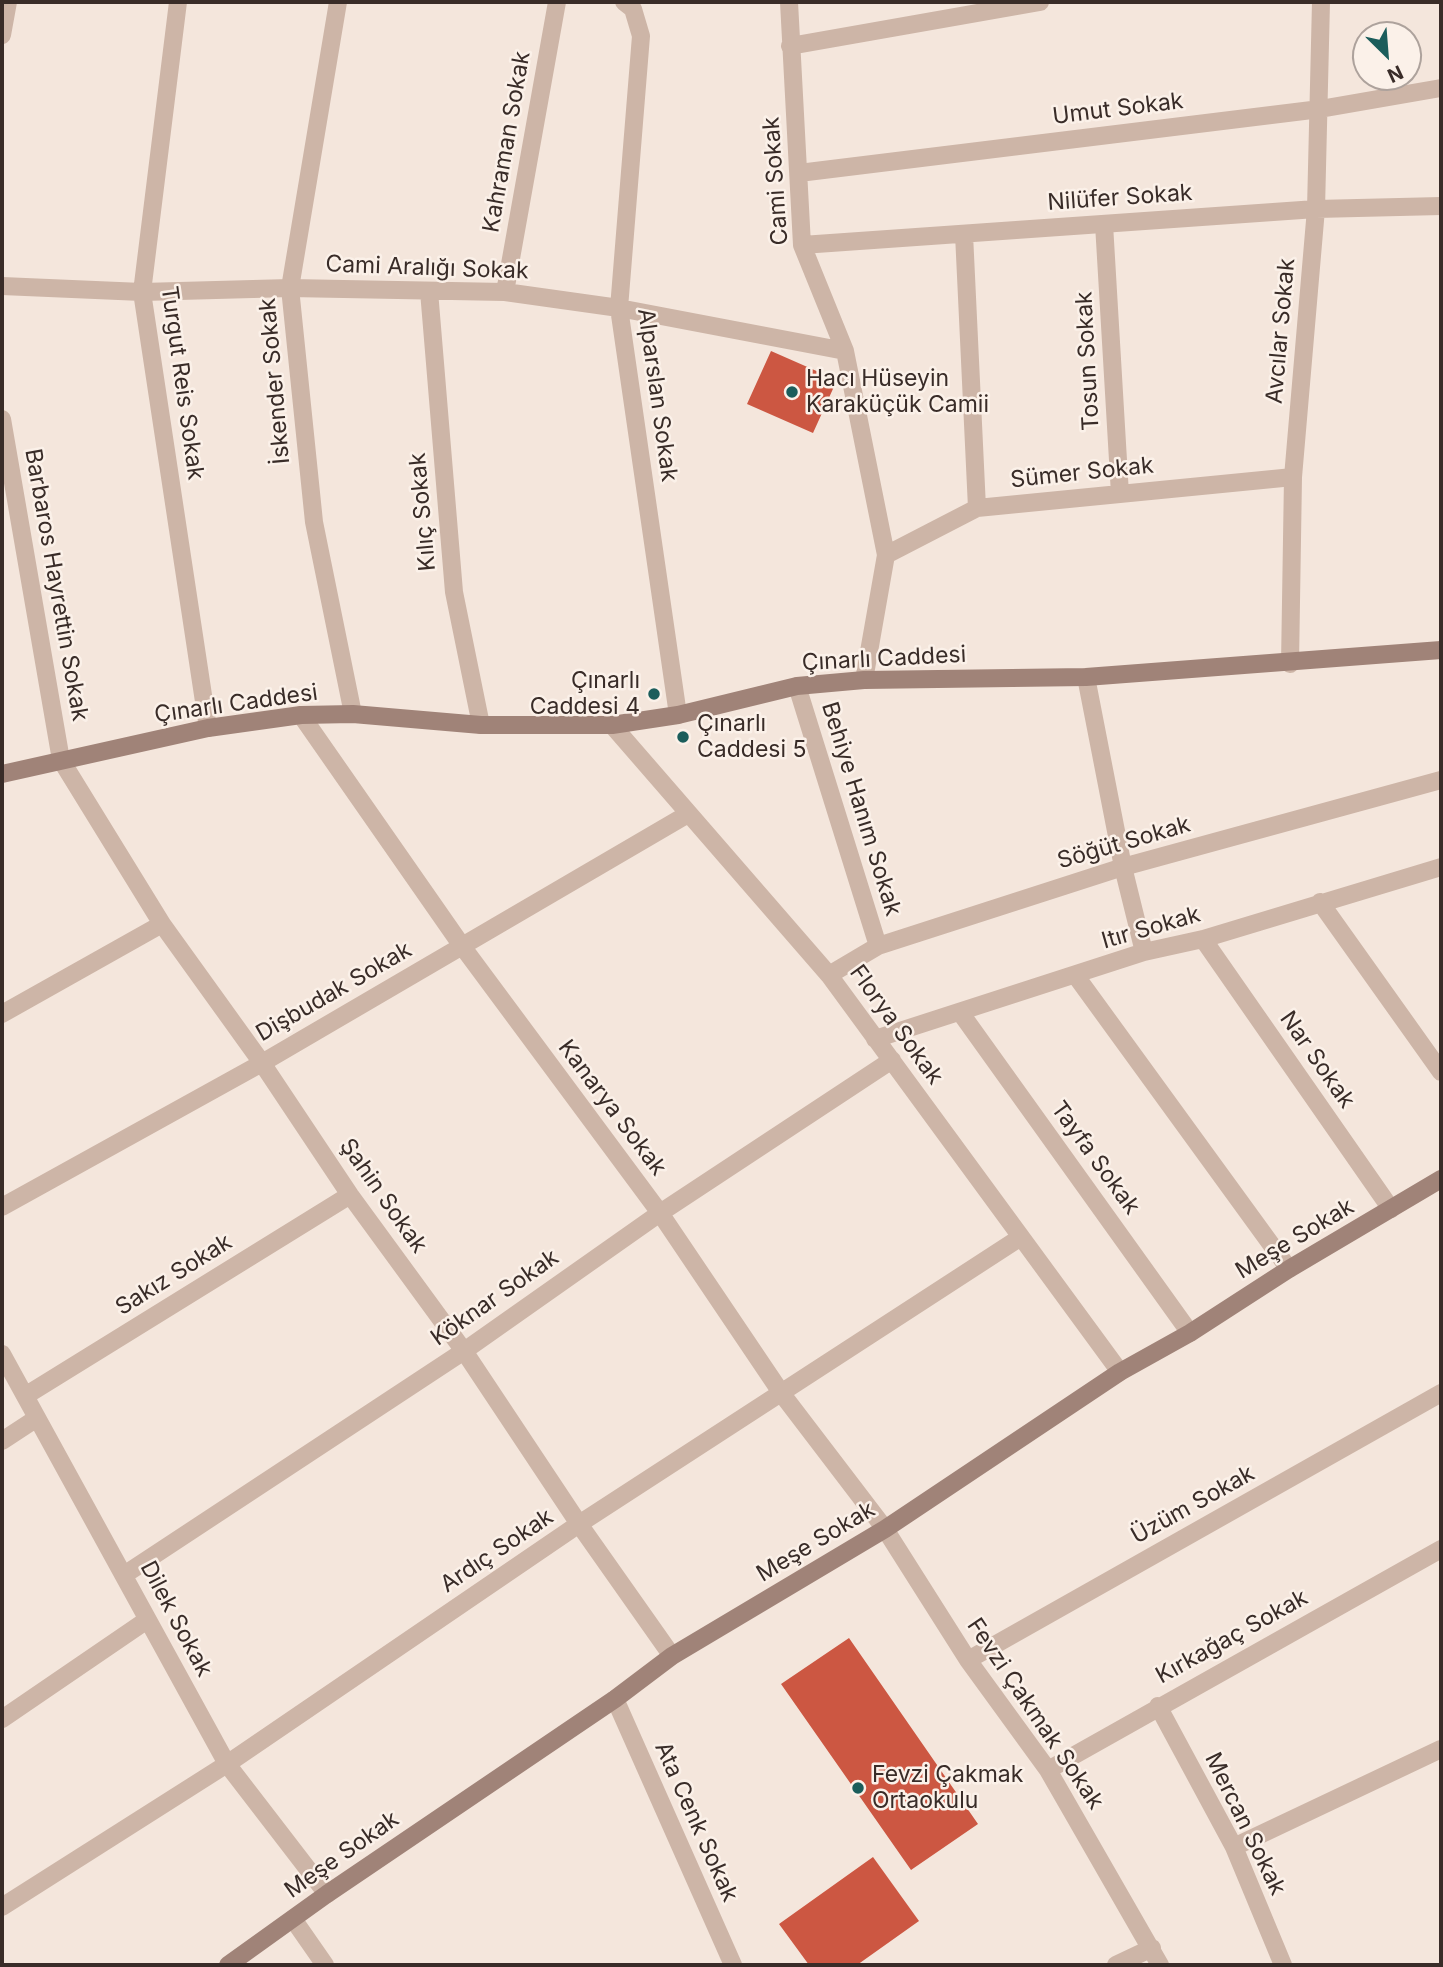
<!DOCTYPE html>
<html>
<head>
<meta charset="utf-8">
<style>
  body { margin:0 }
  #map { position:relative; width:1443px; height:1967px; overflow:hidden; background:#f4e6dc; font-family:Inter,sans-serif }
  canvas { display:block }
  .frame { position:absolute; inset:0; border:4px solid #392c28; pointer-events:none }
  .north { position:absolute; left:1352px; top:21px; width:70px; height:70px; box-sizing:border-box; background:#fbf1e9; border:2px solid #ada29c; border-radius:50%; rotate:155deg; font-size:19px; font-weight:700; line-height:28px; text-align:center; color:#392c28 }
  .north::after { content:''; display:block; margin:auto; width:24px; height:32px; background:#1b5d5b; clip-path:polygon(50% 0,100% 100%,50% 72%,0 100%) }
</style>
</head>
<body>
<div id="map">
<canvas width="1443" height="1967"></canvas>
<div class="frame"></div>
<div class="north">N</div>
</div>
<script>
const ctx = document.querySelector('canvas').getContext('2d');
ctx.lineJoin = 'round';
function fill(path, color) { ctx.fillStyle = color; ctx.fill(path, 'evenodd'); }
const toPath = rows => new Path2D(rows.map(r => 'M' + r).join(''));
function trace(path, color, width, dash) { ctx.strokeStyle = color; ctx.lineWidth = width; ctx.lineCap = dash ? 'butt' : 'round'; ctx.setLineDash(dash || []); ctx.stroke(path); }
function drawText(font, color, halo, rows, align = 'center') {
  ctx.font = font + ' Inter,sans-serif'; ctx.lineWidth = 5; ctx.setLineDash([]); ctx.textBaseline = 'middle'; ctx.strokeStyle = halo; ctx.fillStyle = color; for (const [text, x, y, turn = 0] of rows) {
    ctx.save(); ctx.translate(x, y); ctx.rotate((+turn || 0) * Math.PI / 180); ctx.textAlign = isNaN(turn) ? turn : align; if (halo) ctx.strokeText(text, 0, 0); ctx.fillText(text, 0, 0); ctx.restore();
  }
}
const building = toPath([
  [771,351,837,380,813,433,747,404],
  [849,1638,978,1824,911,1870,781,1684],
  [873,1857,919,1921,857,1965,809,1965,779,1924]
]);
const street = toPath([
  [178,2,142,292,208,728],
  [338,2,290,288,314,522,353,714],
  [624,2,633,9,641,36,619,308,678,715],
  [789,2,802,245,845,351,886,555,864,680],
  [2,35,8,2],
  [790,46,1040,2],
  [799,173,1320,109,1441,88],
  [1104,224,1120,494],
  [964,234,977,508],
  [802,245,1316,209,1441,206],
  [2,286,142,292,290,288,505,292,619,308,845,351],
  [429,291,454,592,481,725],
  [505,292,557,2],
  [2,419,61,760,162,924,262,1063,350,1195,464,1351,579,1524,672,1656],
  [886,555,977,508,1293,477],
  [1290,664,1293,477,1316,209,1321,2],
  [1086,677,1123,867,1144,952],
  [797,686,878,946],
  [301,715,462,946,660,1213,782,1394,885,1529,968,1660,1048,1770,1160,1965],
  [612,725,829,975,1120,1372],
  [1320,902,1441,1072],
  [1203,939,1391,1209],
  [829,975,878,946,1123,867,1441,780],
  [1076,976,1289,1269],
  [960,1012,1190,1333],
  [2,1014,162,924],
  [875,1039,1144,952,1203,939,1441,867],
  [2,1207,262,1063,688,814],
  [2,1354,227,1764,327,1894],
  [25,1396,350,1195],
  [2,1441,37,1418],
  [124,1575,464,1351,660,1213,892,1060],
  [968,1660,1441,1393],
  [615,1699,733,1965],
  [1158,1706,1234,1847,1283,1965],
  [2,1719,147,1620],
  [1048,1770,1441,1549],
  [1234,1847,1441,1749],
  [2,1907,227,1764,579,1524,1021,1237],
  [293,1919,325,1965],
  [1116,1965,1152,1948]
]);
const secondary = toPath([
  [2,774,208,728,301,715,353,714,481,725,612,725,678,715,797,686,864,680,1086,677,1441,650],
  [228,1965,327,1894,615,1699,672,1656,885,1529,1120,1372,1190,1333,1289,1269,1441,1179]
]);
const markers = [
  [792,392,7,"#1b5d5b"],
  [654,694,7,"#1b5d5b"],
  [683,737,7,"#1b5d5b"],
  [858,1788,7,"#1b5d5b"]
];
const streetNames = [
  ["Umut Sokak",1118,109,-7],
  ["Kahraman Sokak",507,142,-80],
  ["Cami Sokak",776,181,-94],
  ["Nilüfer Sokak",1120,198,-4],
  ["Cami Aralığı Sokak",427,268,2],
  ["Avcılar Sokak",1281,331,-85],
  ["Tosun Sokak",1088,361,-93],
  ["İskender Sokak",275,381,-95],
  ["Turgut Reis Sokak",182,383,82],
  ["Alparslan Sokak",657,395,82],
  ["Sümer Sokak",1082,473,-6],
  ["Kılıç Sokak",423,512,-95],
  ["Barbaros Hayrettin Sokak",56,585,80],
  ["Çınarlı Caddesi",884,659,-3],
  ["Çınarlı Caddesi",236,704,-8],
  ["Behiye Hanım Sokak",861,809,73],
  ["Söğüt Sokak",1124,843,-16],
  ["Itır Sokak",1151,928,-16],
  ["Dişbudak Sokak",334,992,-30],
  ["Florya Sokak",896,1025,54],
  ["Nar Sokak",1317,1060,55],
  ["Kanarya Sokak",612,1108,53],
  ["Tayfa Sokak",1095,1158,54],
  ["Şahin Sokak",383,1196,55],
  ["Meşe Sokak",1295,1239,-31],
  ["Sakız Sokak",174,1275,-32],
  ["Köknar Sokak",495,1298,-35],
  ["Üzüm Sokak",1193,1505,-29],
  ["Meşe Sokak",816,1542,-31],
  ["Ardıç Sokak",497,1551,-34],
  ["Dilek Sokak",176,1619,62],
  ["Kırkağaç Sokak",1232,1637,-29],
  ["Fevzi Çakmak Sokak",1035,1714,56],
  ["Ata Cenk Sokak",696,1822,66],
  ["Mercan Sokak",1245,1824,64],
  ["Meşe Sokak",342,1855,-35]
];
const poiNames = [
  ["Hacı Hüseyin",806,379],
  ["Karaküçük Camii",806,405],
  ["Çınarlı",640,681,"right"],
  ["Caddesi 4",640,707,"right"],
  ["Çınarlı",697,724],
  ["Caddesi 5",697,750],
  ["Fevzi Çakmak",872,1775],
  ["Ortaokulu",872,1801]
];
fill(building, '#cc5742');
trace(street, '#cdb5a7', 18);
trace(secondary, '#a08378', 18);
for (const [x, y, r, color] of markers) { const dot = new Path2D(); dot.arc(x, y, r, 0, 2 * Math.PI); ctx.fillStyle = color; ctx.fill(dot); trace(dot, '#fbf1e9', 2.5); }
drawText('23px', '#392c28', '#fbf1e9', streetNames);
drawText('23px', '#392c28', '#fbf1e9', poiNames, 'left');
</script>
</body>
</html>
